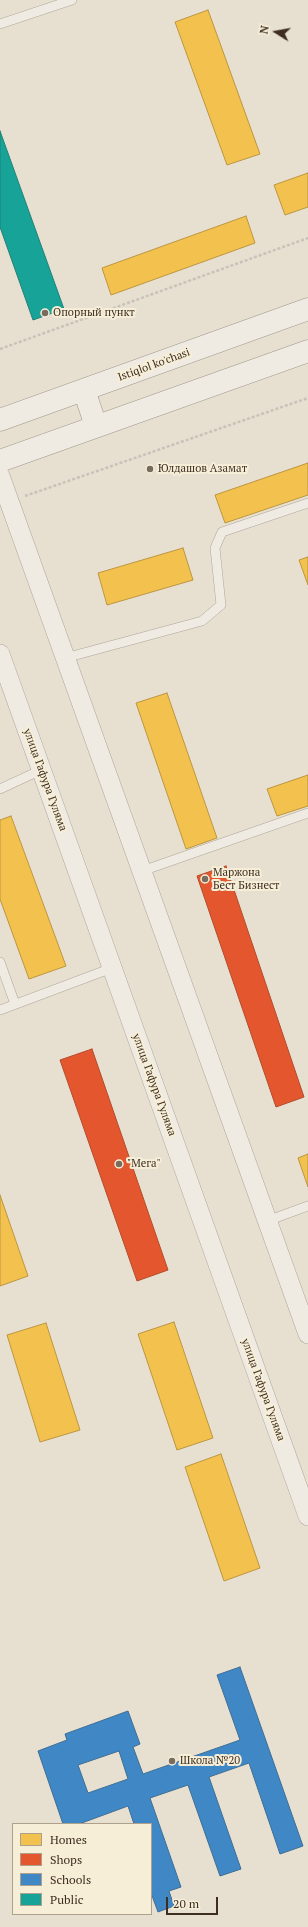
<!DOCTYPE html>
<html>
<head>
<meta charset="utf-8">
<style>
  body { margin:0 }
  #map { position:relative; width:308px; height:1927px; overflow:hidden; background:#e7e0d1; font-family:"PT Serif",serif }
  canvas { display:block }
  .legend { position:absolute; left:12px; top:1823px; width:140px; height:92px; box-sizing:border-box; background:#f7eed8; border:1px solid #ada18e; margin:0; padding:5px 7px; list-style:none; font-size:12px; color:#3d2e20 }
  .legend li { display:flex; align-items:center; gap:8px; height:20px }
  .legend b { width:20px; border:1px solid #ada18e }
  .north { position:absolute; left:256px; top:12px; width:40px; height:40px; -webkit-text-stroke:3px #f7eed8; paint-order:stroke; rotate:281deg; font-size:11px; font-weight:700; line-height:16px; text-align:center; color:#3d2e20 }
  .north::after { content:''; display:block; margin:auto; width:14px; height:18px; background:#3d2e20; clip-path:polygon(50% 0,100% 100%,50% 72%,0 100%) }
  .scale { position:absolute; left:166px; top:1897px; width:52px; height:18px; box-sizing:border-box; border:2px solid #3d2e20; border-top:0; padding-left:5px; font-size:12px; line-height:14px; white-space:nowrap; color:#3d2e20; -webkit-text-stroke:3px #f7eed8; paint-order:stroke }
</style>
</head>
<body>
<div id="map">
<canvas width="308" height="1927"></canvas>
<ul class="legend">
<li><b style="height:11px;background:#f2c14e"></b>Homes</li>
<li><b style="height:11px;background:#e4572e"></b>Shops</li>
<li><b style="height:11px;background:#3f88c5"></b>Schools</li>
<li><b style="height:11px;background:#17a398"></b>Public</li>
</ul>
<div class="north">N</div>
<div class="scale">20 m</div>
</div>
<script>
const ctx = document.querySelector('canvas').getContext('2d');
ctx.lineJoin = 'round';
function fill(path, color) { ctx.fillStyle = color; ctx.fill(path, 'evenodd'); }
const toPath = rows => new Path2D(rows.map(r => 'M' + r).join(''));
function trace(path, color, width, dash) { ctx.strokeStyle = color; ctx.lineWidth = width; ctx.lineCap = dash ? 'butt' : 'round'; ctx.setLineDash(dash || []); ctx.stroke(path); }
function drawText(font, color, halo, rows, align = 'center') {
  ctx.font = font + ' "PT Serif",serif'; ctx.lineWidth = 4; ctx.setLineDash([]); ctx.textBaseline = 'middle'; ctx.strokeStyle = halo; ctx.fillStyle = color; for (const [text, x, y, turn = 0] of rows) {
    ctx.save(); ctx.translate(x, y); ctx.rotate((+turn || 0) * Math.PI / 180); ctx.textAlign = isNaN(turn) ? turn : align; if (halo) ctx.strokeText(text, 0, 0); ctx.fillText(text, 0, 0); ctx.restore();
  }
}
const homes = toPath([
  [208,10,260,154,227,165,175,22,208,10],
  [308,173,308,207,285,215,274,185,308,173],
  [246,216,255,243,111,295,102,268,246,216],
  [308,463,308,495,225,523,215,495,308,463],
  [183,548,193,580,107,605,98,573,183,548],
  [308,557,308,585,299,560,308,557],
  [167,693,217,838,186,849,136,703,167,693],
  [308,775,308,806,277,816,267,789,308,775],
  [11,816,66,966,29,979,0,899,0,820,11,816],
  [308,1154,308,1187,298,1158,308,1154],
  [0,1195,28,1276,0,1286,0,1195],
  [174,1322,213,1438,177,1450,138,1334,174,1322],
  [46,1323,80,1430,40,1442,7,1335,46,1323],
  [221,1454,260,1568,224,1581,185,1467,221,1454]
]);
const shops = toPath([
  [226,866,304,1097,276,1107,197,876,226,866],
  [92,1049,168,1270,137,1281,60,1060,92,1049]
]);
const schools = toPath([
  [240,1667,303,1846,280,1854,249,1763,209,1777,241,1869,220,1876,188,1785,150,1798,181,1887,169,1891,174,1906,158,1912,151,1893,151,1824,134,1824,128,1806,79,1824,63,1824,38,1751,67,1740,65,1734,128,1711,140,1744,133,1747,143,1774,240,1740,217,1675,240,1667],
  [119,1751,128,1779,88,1793,78,1765,119,1751]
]);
const public = toPath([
  [0,131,64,309,33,320,0,227,0,131]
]);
const path = toPath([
  [0,349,308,238],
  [25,496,308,398]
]);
const lane = toPath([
  [0,24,72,0],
  [65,658,202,621,221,605,215,548,222,532,308,503],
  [0,789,41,770],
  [142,871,308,813],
  [0,962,15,1004],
  [0,1010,112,968],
  [267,1221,308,1206]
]);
const street = toPath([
  [0,476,308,1334],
  [0,654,308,1516]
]);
const secondary = toPath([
  [84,390,96,426],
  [0,420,308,309],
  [0,461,308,351]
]);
const markers = [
  [45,313,4,"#786c5e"],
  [150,469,4,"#786c5e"],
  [205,879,4,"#786c5e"],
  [119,1164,4,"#786c5e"],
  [172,1761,4,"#786c5e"]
];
const poiNames = [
  ["Опорный пункт",53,313],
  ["Юлдашов Азамат",158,469],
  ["Маржона",213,873],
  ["Бест Бизнест",213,886],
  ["\"Мега\"",127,1164],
  ["Школа №20",180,1761]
];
const streetNames = [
  ["Istiqlol ko'chasi",154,365,-20],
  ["улица Гафура Гуляма",45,780,70],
  ["улица Гафура Гуляма",154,1085,70],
  ["улица Гафура Гуляма",263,1390,70]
];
fill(homes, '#f2c14e');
trace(homes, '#bc9540', 1);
fill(shops, '#e4572e');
trace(shops, '#b24b2a', 1);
fill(schools, '#3f88c5');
trace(schools, '#3e6d94', 1);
fill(public, '#17a398');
trace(public, '#228074', 1);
trace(lane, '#ada599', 10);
trace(street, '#ada599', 20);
trace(secondary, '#9c958a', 23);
trace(path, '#c8c2b9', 2.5, [3, 2]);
trace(lane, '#efebe3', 9);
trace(street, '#efebe3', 19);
trace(secondary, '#efebe3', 22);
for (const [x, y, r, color] of markers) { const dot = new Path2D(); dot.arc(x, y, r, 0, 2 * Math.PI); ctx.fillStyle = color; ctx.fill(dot); trace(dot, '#f7eed8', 1.5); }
drawText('11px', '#3d2e20', '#f7eed8', poiNames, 'left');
drawText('11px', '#3d2e20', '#f7eed8', streetNames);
</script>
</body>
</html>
